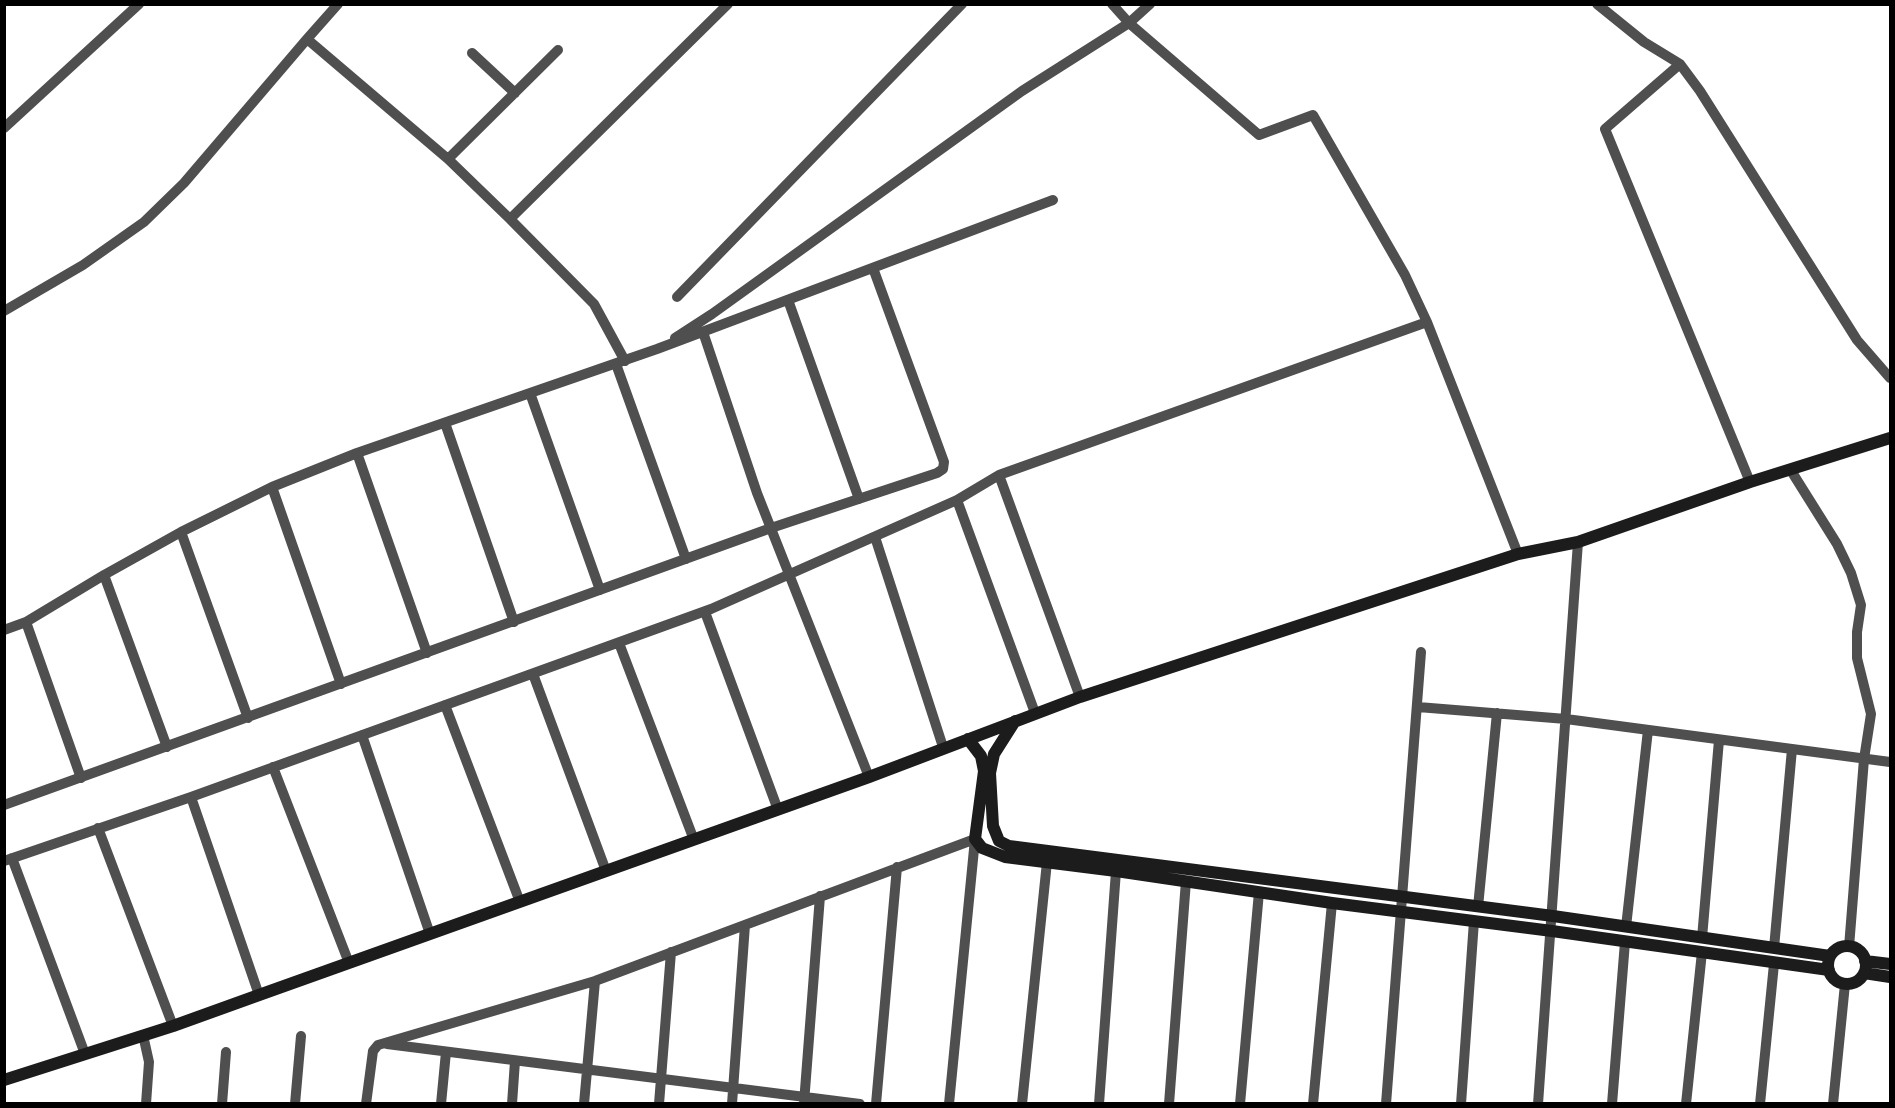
<!DOCTYPE html>
<html>
<head>
<meta charset="utf-8">
<style>
  body { margin:0 }
  #map { position:relative; width:1895px; height:1108px; overflow:hidden; background:#fff; font-family:"Work Sans",sans-serif }
  canvas { display:block }
  .frame { position:absolute; inset:0; border:6px solid #000; pointer-events:none }
</style>
</head>
<body>
<div id="map">
<canvas width="1895" height="1108"></canvas>
<div class="frame"></div>
</div>
<script>
const ctx = document.querySelector('canvas').getContext('2d');
ctx.lineJoin = 'round';
const toPath = rows => new Path2D(rows.map(r => 'M' + r).join(''));
function trace(path, color, width, dash) { ctx.strokeStyle = color; ctx.lineWidth = width; ctx.lineCap = dash ? 'butt' : 'round'; ctx.setLineDash(dash || []); ctx.stroke(path); }
const street = toPath([
  [1112,4,1129,23,1259,135,1313,115,1405,275,1427,322,1518,554],
  [1597,4,1644,42,1680,64,1700,91,1857,340,1890,378],
  [307,39,448,159,510,219,594,304,625,361],
  [472,53,515,93],
  [1680,64,1605,129,1750,482],
  [4,128,139,4],
  [448,159,558,50],
  [510,219,728,4],
  [677,297,962,4],
  [788,300,859,499],
  [4,311,83,265,144,222,184,183,307,39,338,4],
  [703,332,757,493,869,777],
  [675,338,712,314,1022,91,1129,23,1150,4],
  [616,364,686,559],
  [530,393,600,590],
  [445,423,514,622],
  [357,453,427,653],
  [1790,469,1837,544,1851,573,1861,605,1857,632,1857,658,1871,714,1864,759,1849,947],
  [999,475,1080,697],
  [272,487,341,684],
  [957,500,1035,713],
  [181,532,248,718],
  [875,537,943,747],
  [104,575,167,747],
  [705,612,778,810],
  [26,622,81,778],
  [4,630,26,622,104,575,181,532,272,487,357,453,657,349,1053,200],
  [619,643,694,840],
  [533,674,606,871],
  [445,705,520,902],
  [1418,707,1566,719,1890,762],
  [362,735,430,934],
  [273,767,349,963],
  [191,797,259,995],
  [4,805,771,528,937,473,943,469,944,462,873,268],
  [98,828,173,1026],
  [12,858,85,1054],
  [4,861,191,797,711,609,957,500,999,475,1427,322],
  [1478,907,1497,713],
  [1626,927,1648,730],
  [1702,938,1719,740],
  [1774,948,1792,749],
  [143,1035,149,1062,146,1104],
  [387,1044,860,1104],
  [804,1103,820,896],
  [222,1104,226,1052],
  [295,1104,301,1036],
  [366,1104,373,1051,378,1045,595,981,975,839,949,1104],
  [441,1104,446,1052],
  [512,1104,515,1061],
  [584,1104,595,981],
  [659,1104,671,952],
  [732,1104,745,925],
  [876,1104,897,867],
  [1022,1104,1047,862],
  [1099,1104,1116,871],
  [1169,1104,1186,881],
  [1240,1104,1259,892],
  [1313,1104,1332,903],
  [1386,1104,1421,652],
  [1461,1104,1474,921],
  [1538,1104,1578,542],
  [1612,1104,1625,942],
  [1686,1104,1702,952],
  [1760,1104,1774,964],
  [1833,1104,1845,984]
]);
const secondary = toPath([
  [1015,721,994,754,990,773,993,826,999,841,1009,846,1553,916,1830,956],
  [968,739,981,756,984,771,975,839,982,848,1005,857,1116,871,1332,903,1552,931,1829,970],
  '1828 965a19 19 0 1 1 38 0a19 19 0 1 1-38 0Z',
  [1865,961,1890,964],
  [1864,973,1890,977],
  [4,1080,173,1026,259,995,869,777,1080,697,1518,554,1578,542,1750,482,1890,438]
]);
trace(street, '#4f4f4f', 10);
trace(secondary, '#1c1c1c', 12);
</script>
</body>
</html>
